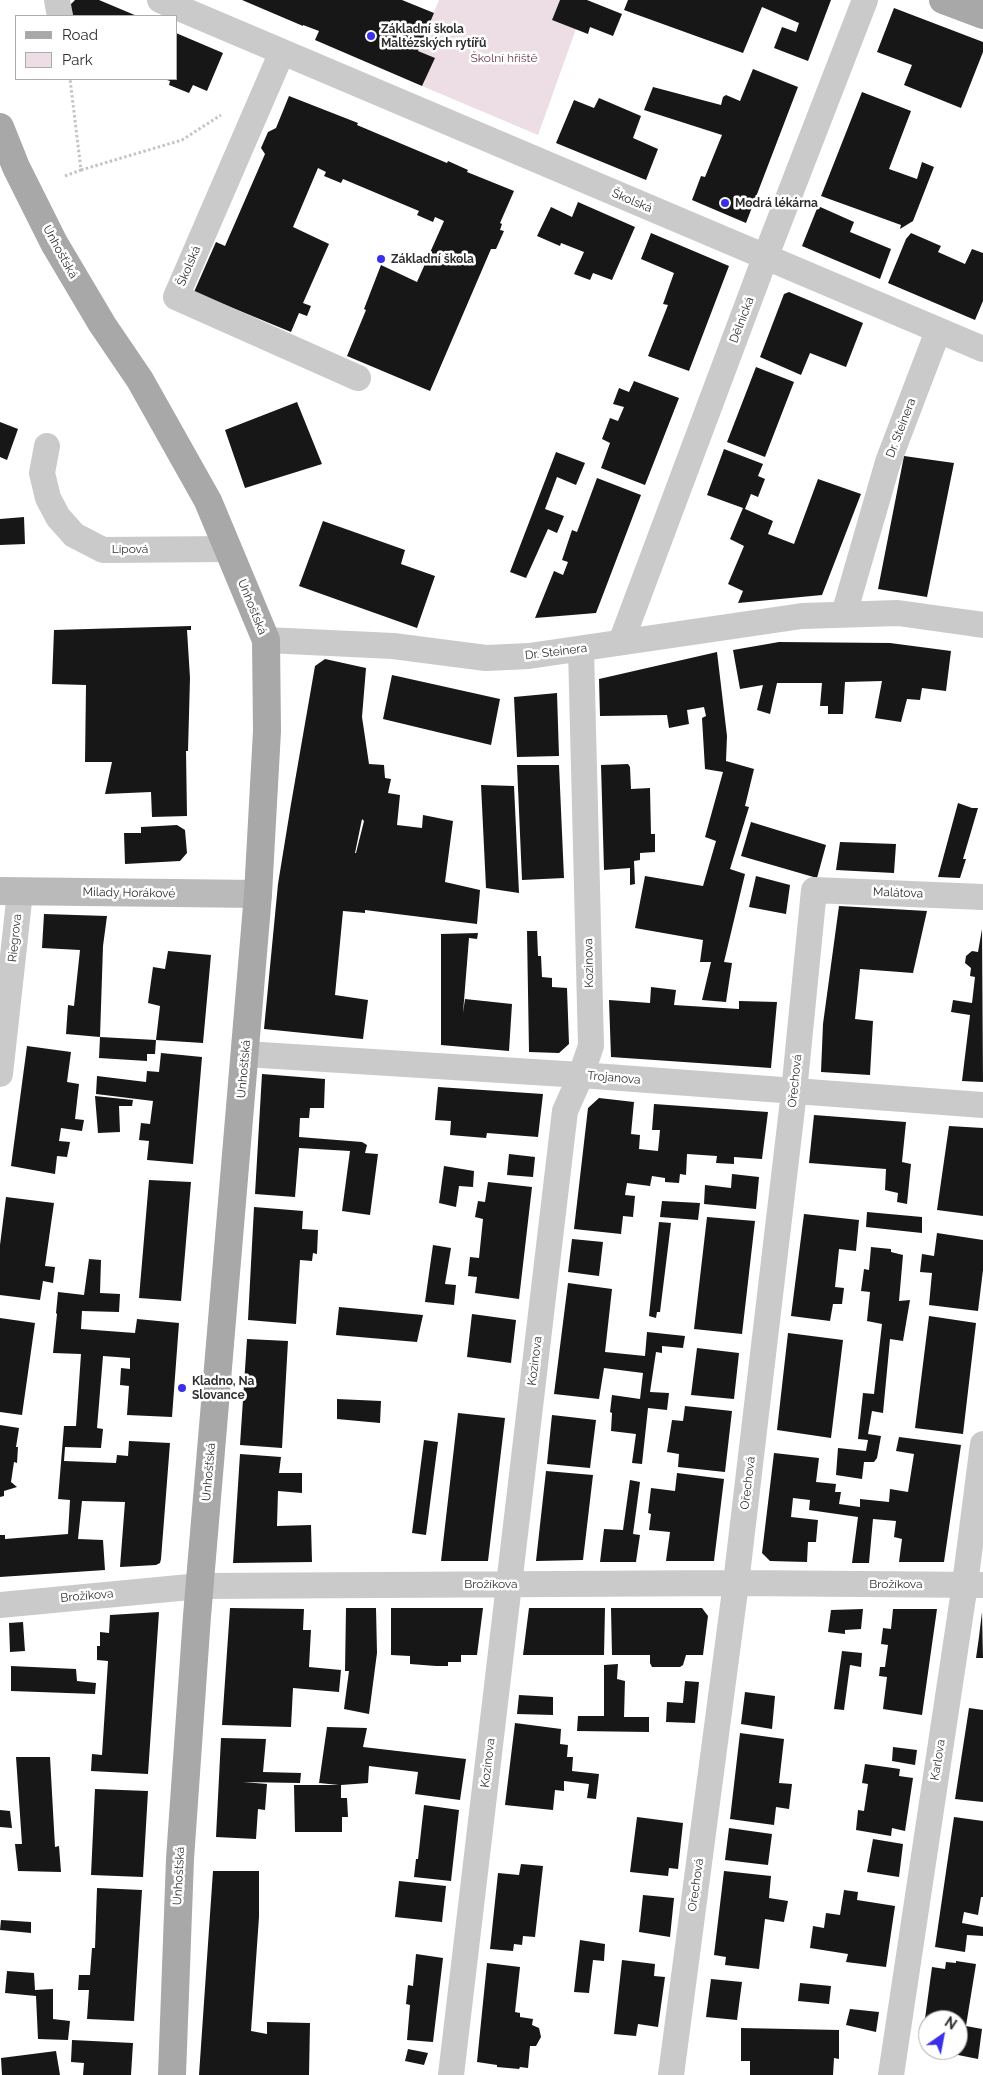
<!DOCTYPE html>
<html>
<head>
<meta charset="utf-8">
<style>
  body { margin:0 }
  #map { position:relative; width:983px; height:2075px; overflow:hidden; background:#fff; font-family:Raleway,sans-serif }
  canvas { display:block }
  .legend { position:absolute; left:15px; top:15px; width:162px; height:65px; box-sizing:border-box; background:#fff; border:1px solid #acacac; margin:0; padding:6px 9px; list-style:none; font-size:15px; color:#303030 }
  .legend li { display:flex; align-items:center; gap:10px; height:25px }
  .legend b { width:25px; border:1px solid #acacac }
  .north { position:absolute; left:918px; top:2010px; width:50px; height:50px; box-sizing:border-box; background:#fff; border:1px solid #acacac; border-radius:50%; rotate:33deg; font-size:14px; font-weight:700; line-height:20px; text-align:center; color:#303030 }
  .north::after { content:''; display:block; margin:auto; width:18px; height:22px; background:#3930e8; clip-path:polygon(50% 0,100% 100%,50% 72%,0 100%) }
</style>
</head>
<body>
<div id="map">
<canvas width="983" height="2075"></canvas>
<ul class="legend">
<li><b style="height:6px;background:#a8a8a8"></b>Road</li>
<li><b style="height:14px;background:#eddde4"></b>Park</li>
</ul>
<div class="north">N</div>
</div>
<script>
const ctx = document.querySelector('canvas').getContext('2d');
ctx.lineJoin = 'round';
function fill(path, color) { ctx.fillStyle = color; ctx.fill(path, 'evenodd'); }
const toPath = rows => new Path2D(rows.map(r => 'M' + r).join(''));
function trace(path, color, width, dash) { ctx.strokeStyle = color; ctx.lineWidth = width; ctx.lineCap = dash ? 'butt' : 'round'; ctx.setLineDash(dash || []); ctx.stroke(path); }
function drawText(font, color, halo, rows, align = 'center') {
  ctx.font = font + ' Raleway,sans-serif'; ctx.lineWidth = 5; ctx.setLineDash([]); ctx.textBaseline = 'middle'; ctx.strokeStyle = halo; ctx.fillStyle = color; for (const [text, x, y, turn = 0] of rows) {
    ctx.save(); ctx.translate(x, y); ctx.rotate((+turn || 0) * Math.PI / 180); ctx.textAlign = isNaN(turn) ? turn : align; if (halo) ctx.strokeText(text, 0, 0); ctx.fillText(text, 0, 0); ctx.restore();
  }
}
const green = toPath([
  [439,0,560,0,552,20,576,29,538,135,422,86,434,58,418,51]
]);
const building = toPath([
  [75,0,99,0,137,16,73,16,70,5],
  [242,0,402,0,434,13,418,51,435,58,422,86,315,40,319,31,303,25,303,26],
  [560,0,587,0,622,14,613,36,590,27,588,34,552,20],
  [628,0,831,0,808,61,774,48,782,27,796,32,799,23,762,7,743,53,624,10],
  [894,8,983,42,983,52,961,108,904,85,912,65,877,52],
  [176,33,223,53,207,91,193,85,189,93,169,85,170,81,164,79,176,79],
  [753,69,798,87,746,223,692,200,701,176,705,177,722,135,644,110,653,87,721,105,723,97,726,95,740,101],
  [862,92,911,111,889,169,917,179,922,162,934,167,913,221,900,229,901,225,821,196],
  [289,96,358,123,357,125,447,163,448,161,468,170,467,172,514,191,500,223,502,224,500,230,504,231,496,249,491,249,430,391,347,356,366,310,364,309,381,265,417,282,444,221,435,217,433,222,417,215,419,211,343,179,341,183,324,176,326,172,318,168,293,227,329,244,303,303,311,306,307,316,299,313,291,332,194,292,216,242,225,246,265,154,261,148,268,132,276,128],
  [599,98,641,116,633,138,658,149,646,180,556,143,574,100,594,108],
  [578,202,635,227,612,280,593,273,590,280,574,274,584,252,561,243,560,246,537,236,551,207,572,217],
  [818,206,854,222,850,232,891,249,880,279,802,246],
  [651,233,729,266,689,371,648,356,668,305,663,304,674,273,641,259],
  [911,233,941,246,938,252,965,264,972,249,983,253,983,301,975,320,888,283,906,239],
  [789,292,863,323,846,367,810,353,801,375,760,357,784,294],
  [756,367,794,382,765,457,727,442],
  [634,381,679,398,645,485,601,468,610,443,602,439,610,418,618,421,624,407,613,404,619,388,629,392],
  [297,402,322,464,245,488,225,430],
  [0,422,18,429,7,460,0,457],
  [724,449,763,464,758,476,765,479,758,497,751,494,745,509,773,521,768,534,794,544,818,479,861,494,822,595,738,603,743,591,728,584,744,546,730,539,743,508,707,495],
  [556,452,585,463,576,485,557,477,545,509,564,516,557,533,548,529,526,578,510,572],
  [904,456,954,463,927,597,878,589],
  [597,478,641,495,596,613,535,618,554,571,563,575,568,562,562,560,572,530,577,532],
  [24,517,25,544,0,545,0,519],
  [323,521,405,550,401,564,435,576,417,628,299,586],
  [191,626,191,630,187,630,190,678,188,751,186,751,187,816,152,817,151,792,105,794,112,762,85,762,86,685,52,684,54,630],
  [779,642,890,643,951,651,946,691,922,688,920,700,907,699,901,722,875,718,882,681,845,682,843,714,828,714,828,706,820,706,822,683,777,683,770,714,757,710,763,685,740,689,733,650],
  [717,652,727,736,726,761,754,769,745,806,749,807,730,869,745,874,724,962,732,963,726,1002,702,1000,711,962,700,962,703,940,635,928,645,876,703,886,716,841,705,837,723,772,705,769,702,718,706,716,704,707,687,710,689,724,669,728,667,715,600,716,599,679],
  [325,659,366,668,362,717,369,764,384,765,385,778,391,779,388,793,400,795,397,825,422,828,423,815,453,821,445,882,480,890,477,924,365,910,365,913,343,911,335,995,368,1000,363,1039,264,1029,278,884,291,804,315,666],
  [362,819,364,821,356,853,355,853],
  [392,675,500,699,491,745,383,719],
  [557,693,559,756,517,757,514,697],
  [628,764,630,767,631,789,650,788,651,834,655,834,655,852,640,853,640,860,634,861,635,884,630,885,630,868,604,870,601,765],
  [517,765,559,765,564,878,522,880],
  [481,785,514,786,519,893,486,888],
  [958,803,972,808,978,808,963,859,966,859,960,878,938,877],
  [751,822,826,845,817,878,741,856],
  [177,825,185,830,187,853,180,861,125,864,124,833,141,833,141,827],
  [840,842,896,844,894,873,836,870],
  [756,876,790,885,786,914,749,907],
  [839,906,927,911,913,973,860,969,855,1019,873,1021,870,1075,821,1072,823,1024],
  [44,914,107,916,103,946,100,1037,66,1034,68,1005,74,1006,80,950,42,948],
  [982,929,983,1082,962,1081,970,1015,951,1012,953,1000,972,1003,975,977,970,976,971,968,965,963,966,956,972,951,978,952],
  [527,931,537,931,538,956,541,956,542,977,552,978,552,987,567,988,569,1044,559,1053,529,1052],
  [478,933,477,939,469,938,463,1013,465,999,512,1004,509,1051,441,1045,441,934],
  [168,951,211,955,203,1043,156,1040,160,1006,148,1003,153,967,165,969],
  [651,987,676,990,674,1005,739,1009,739,1001,777,1002,771,1068,611,1057,609,1000,650,1003],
  [100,1037,156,1040,155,1054,147,1054,147,1061,99,1058],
  [27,1046,71,1052,67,1082,79,1084,75,1119,84,1120,82,1131,61,1128,59,1141,70,1142,67,1157,57,1156,55,1174,11,1166],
  [161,1053,202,1057,193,1164,147,1160,149,1141,139,1140,141,1123,150,1124,153,1101,96,1094,97,1076,146,1082,147,1071,159,1072],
  [262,1074,325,1079,324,1108,310,1108,309,1118,300,1118,299,1137,362,1142,367,1145,365,1153,378,1154,370,1215,342,1211,350,1151,299,1148,295,1197,255,1194],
  [438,1087,543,1094,538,1137,487,1133,486,1138,450,1135,451,1121,435,1120],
  [95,1096,133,1100,132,1106,119,1106,120,1132,98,1133],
  [599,1098,634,1102,631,1134,640,1135,639,1149,658,1151,660,1130,652,1130,654,1104,768,1112,762,1159,734,1157,734,1164,716,1163,717,1156,687,1154,686,1175,680,1174,679,1183,665,1182,665,1178,652,1176,650,1186,627,1183,625,1195,635,1196,633,1217,623,1216,621,1234,574,1229,588,1108],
  [814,1115,906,1122,902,1162,911,1164,907,1204,897,1202,898,1193,885,1190,886,1169,809,1163],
  [949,1126,983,1128,983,1216,937,1210],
  [509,1154,535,1157,533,1177,507,1175],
  [444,1166,474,1171,473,1187,459,1186,456,1207,439,1203],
  [732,1174,759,1177,756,1209,704,1204,705,1185,731,1188],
  [149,1180,191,1182,181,1301,139,1298],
  [488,1182,532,1187,519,1299,475,1293,477,1277,468,1276,470,1257,479,1258,483,1219,475,1217,478,1201,485,1202],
  [6,1197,54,1203,45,1266,55,1267,53,1283,43,1281,40,1300,0,1295,0,1245],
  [662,1201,700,1203,698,1220,660,1217],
  [254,1207,303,1211,302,1229,318,1230,317,1254,313,1253,312,1261,300,1260,296,1324,248,1320],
  [867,1212,922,1217,922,1233,866,1227],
  [804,1214,859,1220,856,1251,839,1249,835,1287,844,1288,842,1304,833,1304,830,1321,791,1316],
  [707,1217,755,1221,742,1334,694,1329],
  [659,1222,671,1223,660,1312,657,1312,656,1318,649,1316],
  [937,1233,983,1240,983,1270,978,1311,929,1305,932,1273,920,1272,922,1254,934,1256],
  [572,1239,603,1242,599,1276,568,1272],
  [433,1245,451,1248,445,1284,456,1285,454,1305,425,1302],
  [871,1247,891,1249,891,1252,903,1255,899,1301,910,1300,903,1341,890,1339,883,1413,872,1411,868,1434,881,1436,877,1458,874,1462,864,1462,862,1479,836,1475,838,1448,866,1451,868,1440,858,1439,863,1393,874,1394,882,1324,867,1321,870,1292,861,1291,864,1269,869,1270],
  [89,1259,101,1260,100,1293,120,1294,119,1312,82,1311,81,1329,135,1333,137,1319,179,1323,172,1417,127,1415,129,1386,120,1385,121,1368,130,1369,130,1358,103,1356,97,1428,103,1429,101,1448,65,1447,64,1461,116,1463,117,1455,128,1456,129,1441,170,1443,161,1559,160,1563,156,1565,120,1567,125,1502,82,1501,78,1539,103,1540,105,1570,0,1577,0,1535,5,1535,5,1539,68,1534,70,1500,58,1499,64,1426,76,1426,81,1354,53,1353,57,1314,56,1313,58,1292,84,1295],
  [568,1283,612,1289,605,1352,645,1356,647,1332,685,1336,683,1348,662,1346,662,1353,656,1352,650,1392,669,1393,667,1410,648,1408,642,1464,632,1463,636,1434,611,1431,612,1413,610,1412,612,1395,640,1399,643,1373,604,1368,599,1399,554,1394],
  [339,1307,423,1315,417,1342,336,1335],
  [472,1314,516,1320,511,1363,467,1357],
  [929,1316,976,1323,963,1434,915,1428],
  [0,1318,35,1323,22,1415,0,1412],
  [788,1333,843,1340,831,1438,777,1430],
  [247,1339,288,1341,282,1448,240,1445],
  [697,1348,739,1353,734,1399,691,1395],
  [337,1399,381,1401,380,1423,337,1419],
  [685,1406,732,1411,725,1472,678,1467,679,1454,667,1452,672,1420,683,1421],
  [458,1413,505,1418,488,1561,441,1561],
  [552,1415,596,1420,590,1468,547,1464],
  [0,1425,19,1428,16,1447,18,1447,17,1463,14,1462,11,1482,17,1487,4,1491,4,1496,0,1497],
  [899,1437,961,1445,944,1562,899,1562,902,1539,894,1537,896,1521,873,1519,869,1563,852,1563,858,1517,809,1510,810,1500,793,1498,791,1517,818,1520,816,1542,808,1542,807,1562,770,1561,762,1553,774,1453,819,1458,816,1482,836,1484,835,1492,841,1492,839,1504,860,1507,860,1499,889,1502,890,1489,908,1492,914,1454,896,1451],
  [424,1440,438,1442,426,1535,412,1533],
  [240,1454,281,1457,279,1473,302,1473,302,1493,278,1491,277,1526,311,1525,312,1562,233,1563],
  [546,1471,593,1475,583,1560,536,1561],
  [677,1473,724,1479,714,1561,666,1561,670,1532,649,1530,651,1514,648,1513,651,1488,675,1491],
  [630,1480,640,1482,633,1534,640,1535,636,1562,600,1562,604,1529,623,1530],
  [230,1608,304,1609,303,1630,311,1630,309,1667,341,1670,339,1692,293,1688,291,1727,222,1725],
  [346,1608,376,1608,377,1653,369,1714,344,1709,349,1671,345,1671],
  [391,1608,483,1608,477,1655,461,1655,461,1662,448,1662,448,1666,436,1666,410,1664,410,1656,391,1655],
  [529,1608,605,1608,604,1655,523,1655],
  [611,1608,702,1608,708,1616,703,1655,686,1655,683,1665,680,1667,652,1667,650,1663,650,1655,612,1655],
  [863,1609,861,1629,845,1630,845,1634,828,1632,831,1610],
  [893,1609,937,1609,922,1715,883,1709,887,1677,879,1676,880,1667,885,1667,888,1645,881,1644,883,1628,891,1629],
  [159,1612,148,1774,91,1771,92,1754,102,1755,108,1661,97,1660,97,1646,100,1646,100,1632,109,1633,110,1615],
  [982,1612,983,1658,976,1658,979,1637],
  [23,1622,25,1651,10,1652,9,1623],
  [842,1651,862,1653,861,1667,850,1665,844,1710,834,1709],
  [618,1664,617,1679,625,1681,624,1717,649,1717,649,1732,577,1731,578,1716,604,1716,604,1665],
  [11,1666,76,1669,77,1681,96,1683,95,1694,11,1691],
  [685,1681,699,1682,695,1723,666,1722,667,1702,683,1703],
  [745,1692,775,1696,772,1729,741,1724],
  [519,1695,553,1697,553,1715,517,1714],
  [969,1708,983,1710,983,1802,955,1799],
  [515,1723,561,1729,560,1744,568,1745,567,1757,573,1757,572,1771,599,1774,596,1799,587,1798,589,1784,564,1781,564,1791,555,1790,553,1810,505,1805],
  [327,1727,367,1728,363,1747,466,1759,460,1800,415,1794,418,1772,369,1766,368,1783,341,1785,341,1798,347,1798,348,1817,342,1817,342,1832,295,1832,294,1785,339,1785,319,1783],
  [740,1733,784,1739,779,1783,792,1784,789,1809,776,1807,774,1825,730,1819],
  [221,1738,266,1739,263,1772,301,1773,300,1783,243,1782,267,1784,265,1810,258,1809,256,1839,216,1837],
  [893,1747,917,1750,915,1765,892,1761],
  [16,1757,50,1757,55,1847,59,1846,61,1872,18,1871,15,1844,22,1844],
  [865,1764,900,1769,899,1776,913,1778,905,1831,892,1828,891,1836,856,1830,858,1810,864,1811,868,1784,862,1783],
  [95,1789,148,1791,143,1877,91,1875],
  [424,1805,459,1810,451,1881,414,1877,416,1859,418,1859],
  [0,1810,10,1811,12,1828,0,1827],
  [637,1817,683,1823,678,1869,669,1868,668,1876,630,1872],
  [954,1817,983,1821,983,1897,981,1897,978,1915,964,1912,962,1923,983,1927,983,1936,967,1935,965,1952,935,1947],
  [729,1828,772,1834,768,1865,725,1860],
  [873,1839,903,1844,899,1877,867,1872],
  [521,1864,543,1866,535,1937,523,1936,522,1945,514,1944,513,1951,490,1949,498,1873,519,1875],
  [213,1871,259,1871,259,1917,251,2031,267,2034,267,2022,310,2023,309,2075,199,2075],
  [724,1871,771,1876,769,1898,788,1901,784,1922,765,1919,759,1969,725,1965,726,1957,714,1955],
  [399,1881,446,1886,442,1922,395,1917],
  [97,1888,142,1890,134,2021,87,2019,89,1990,78,1990,79,1975,90,1975,92,1948,95,1948],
  [844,1890,858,1892,857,1900,895,1906,886,1967,846,1962,848,1954,810,1948,813,1926,824,1928,826,1913,840,1915],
  [643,1895,674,1898,670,1937,639,1932],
  [1,1920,31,1922,31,1933,0,1930],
  [580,1940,605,1944,604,1961,593,1960,589,1993,574,1992],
  [416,1954,443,1958,433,2042,407,2040,410,2005,406,2004,408,1985,413,1986],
  [622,1960,655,1964,654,1976,665,1977,658,2027,638,2024,636,2036,614,2034],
  [956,1961,976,1964,966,2026,982,2029,978,2059,938,2051,958,2050,958,2020,928,2020,928,2042,922,2041,932,1967,945,1969,946,1962,956,1963],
  [487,1963,520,1967,515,2012,520,2013,520,2017,533,2019,532,2025,539,2028,541,2037,536,2046,530,2046,528,2068,520,2067,519,2069,497,2067,497,2065,477,2062],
  [7,1971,34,1973,35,1990,53,1989,53,2019,70,2021,68,2040,38,2039,36,1996,5,1993],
  [711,1979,742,1982,737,2020,706,2017],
  [800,1983,831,1986,829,2004,798,2001],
  [850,2009,879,2012,876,2032,846,2025],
  [741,2028,839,2030,839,2059,834,2058,833,2075,750,2075,750,2061,741,2061],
  [72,2040,133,2043,131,2075,83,2075,84,2063,71,2062],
  [408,2049,428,2053,424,2065,405,2061],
  [56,2051,60,2075,2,2075,1,2058]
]);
const path = toPath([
  [81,170,182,140,221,115],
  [65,176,81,170,70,79]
]);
const minor = toPath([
  [57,0,60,16],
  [160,0,983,349],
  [282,52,176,297,358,378],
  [47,446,42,473,48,498,58,517,74,535,103,550,228,549],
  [844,614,888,462,938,331],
  [266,640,393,646,486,658,529,656,802,616,898,613,983,625],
  [621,642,765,258,865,0],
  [245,1054,581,1075,983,1105],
  [0,1074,20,892],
  [0,1605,200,1586,736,1583,983,1585],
  [451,2075,565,1111,581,1075,591,1046,581,649],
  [671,2075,736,1583,794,1092,814,890,983,897],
  [891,2075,965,1584,983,1444]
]);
const secondary = toPath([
  [0,891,258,894]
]);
const primary = toPath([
  [943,0,983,15],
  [0,127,16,167,54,243,102,324,140,380,208,501,266,640,267,731,258,894,197,1616,180,1859,172,2075]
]);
const markers = [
  [371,36,5,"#3930e8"],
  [725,203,5,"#3930e8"],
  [381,259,5,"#3930e8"],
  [182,1388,5,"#3930e8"]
];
const poiNames = [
  ["Základní škola",381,29],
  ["Maltézských rytířů",381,43],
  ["Modrá lékárna",735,203],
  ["Základní škola",391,259],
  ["Kladno, Na",192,1381],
  ["Slovance",192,1395]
];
const parkNames = [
  ["Školní hřiště",504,58]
];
const streetNames = [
  ["Školská",632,201,23],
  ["Unhošťská",60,252,61],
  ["Školská",189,266,-67],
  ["Dělnická",742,320,-69],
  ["Dr. Steinera",901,428,-69],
  ["Lipová",130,549],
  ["Unhošťská",252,607,68],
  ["Dr. Steinera",556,652,-7],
  ["Milady Horákové",129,893,1],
  ["Malátova",898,893,2],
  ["Riegrova",15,938,-84],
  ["Kozinova",589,963,-91],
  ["Unhošťská",244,1069,-85],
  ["Trojanova",614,1078,5],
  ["Ořechová",795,1081,-84],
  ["Kozinova",535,1361,-83],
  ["Unhošťská",209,1472,-85],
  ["Ořechová",748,1483,-83],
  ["Brožíkova",491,1584],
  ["Brožíkova",896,1584],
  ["Brožíkova",87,1596,-5],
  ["Karlova",938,1760,-81],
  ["Kozinova",488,1763,-83],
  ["Unhošťská",179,1876,-87],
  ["Ořechová",696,1885,-82]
];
fill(green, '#eddde4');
fill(building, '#171717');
trace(path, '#c4c4c4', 3, [2.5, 2.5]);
trace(minor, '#cacaca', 26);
trace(secondary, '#bababa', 28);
trace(primary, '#a8a8a8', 28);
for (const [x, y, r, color] of markers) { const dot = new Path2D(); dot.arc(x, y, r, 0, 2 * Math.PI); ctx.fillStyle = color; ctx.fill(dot); trace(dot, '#fff', 2); }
drawText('bold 12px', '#303030', '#fff', poiNames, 'left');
drawText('12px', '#6c3c4d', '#fff', parkNames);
drawText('12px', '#303030', '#fff', streetNames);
</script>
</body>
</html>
